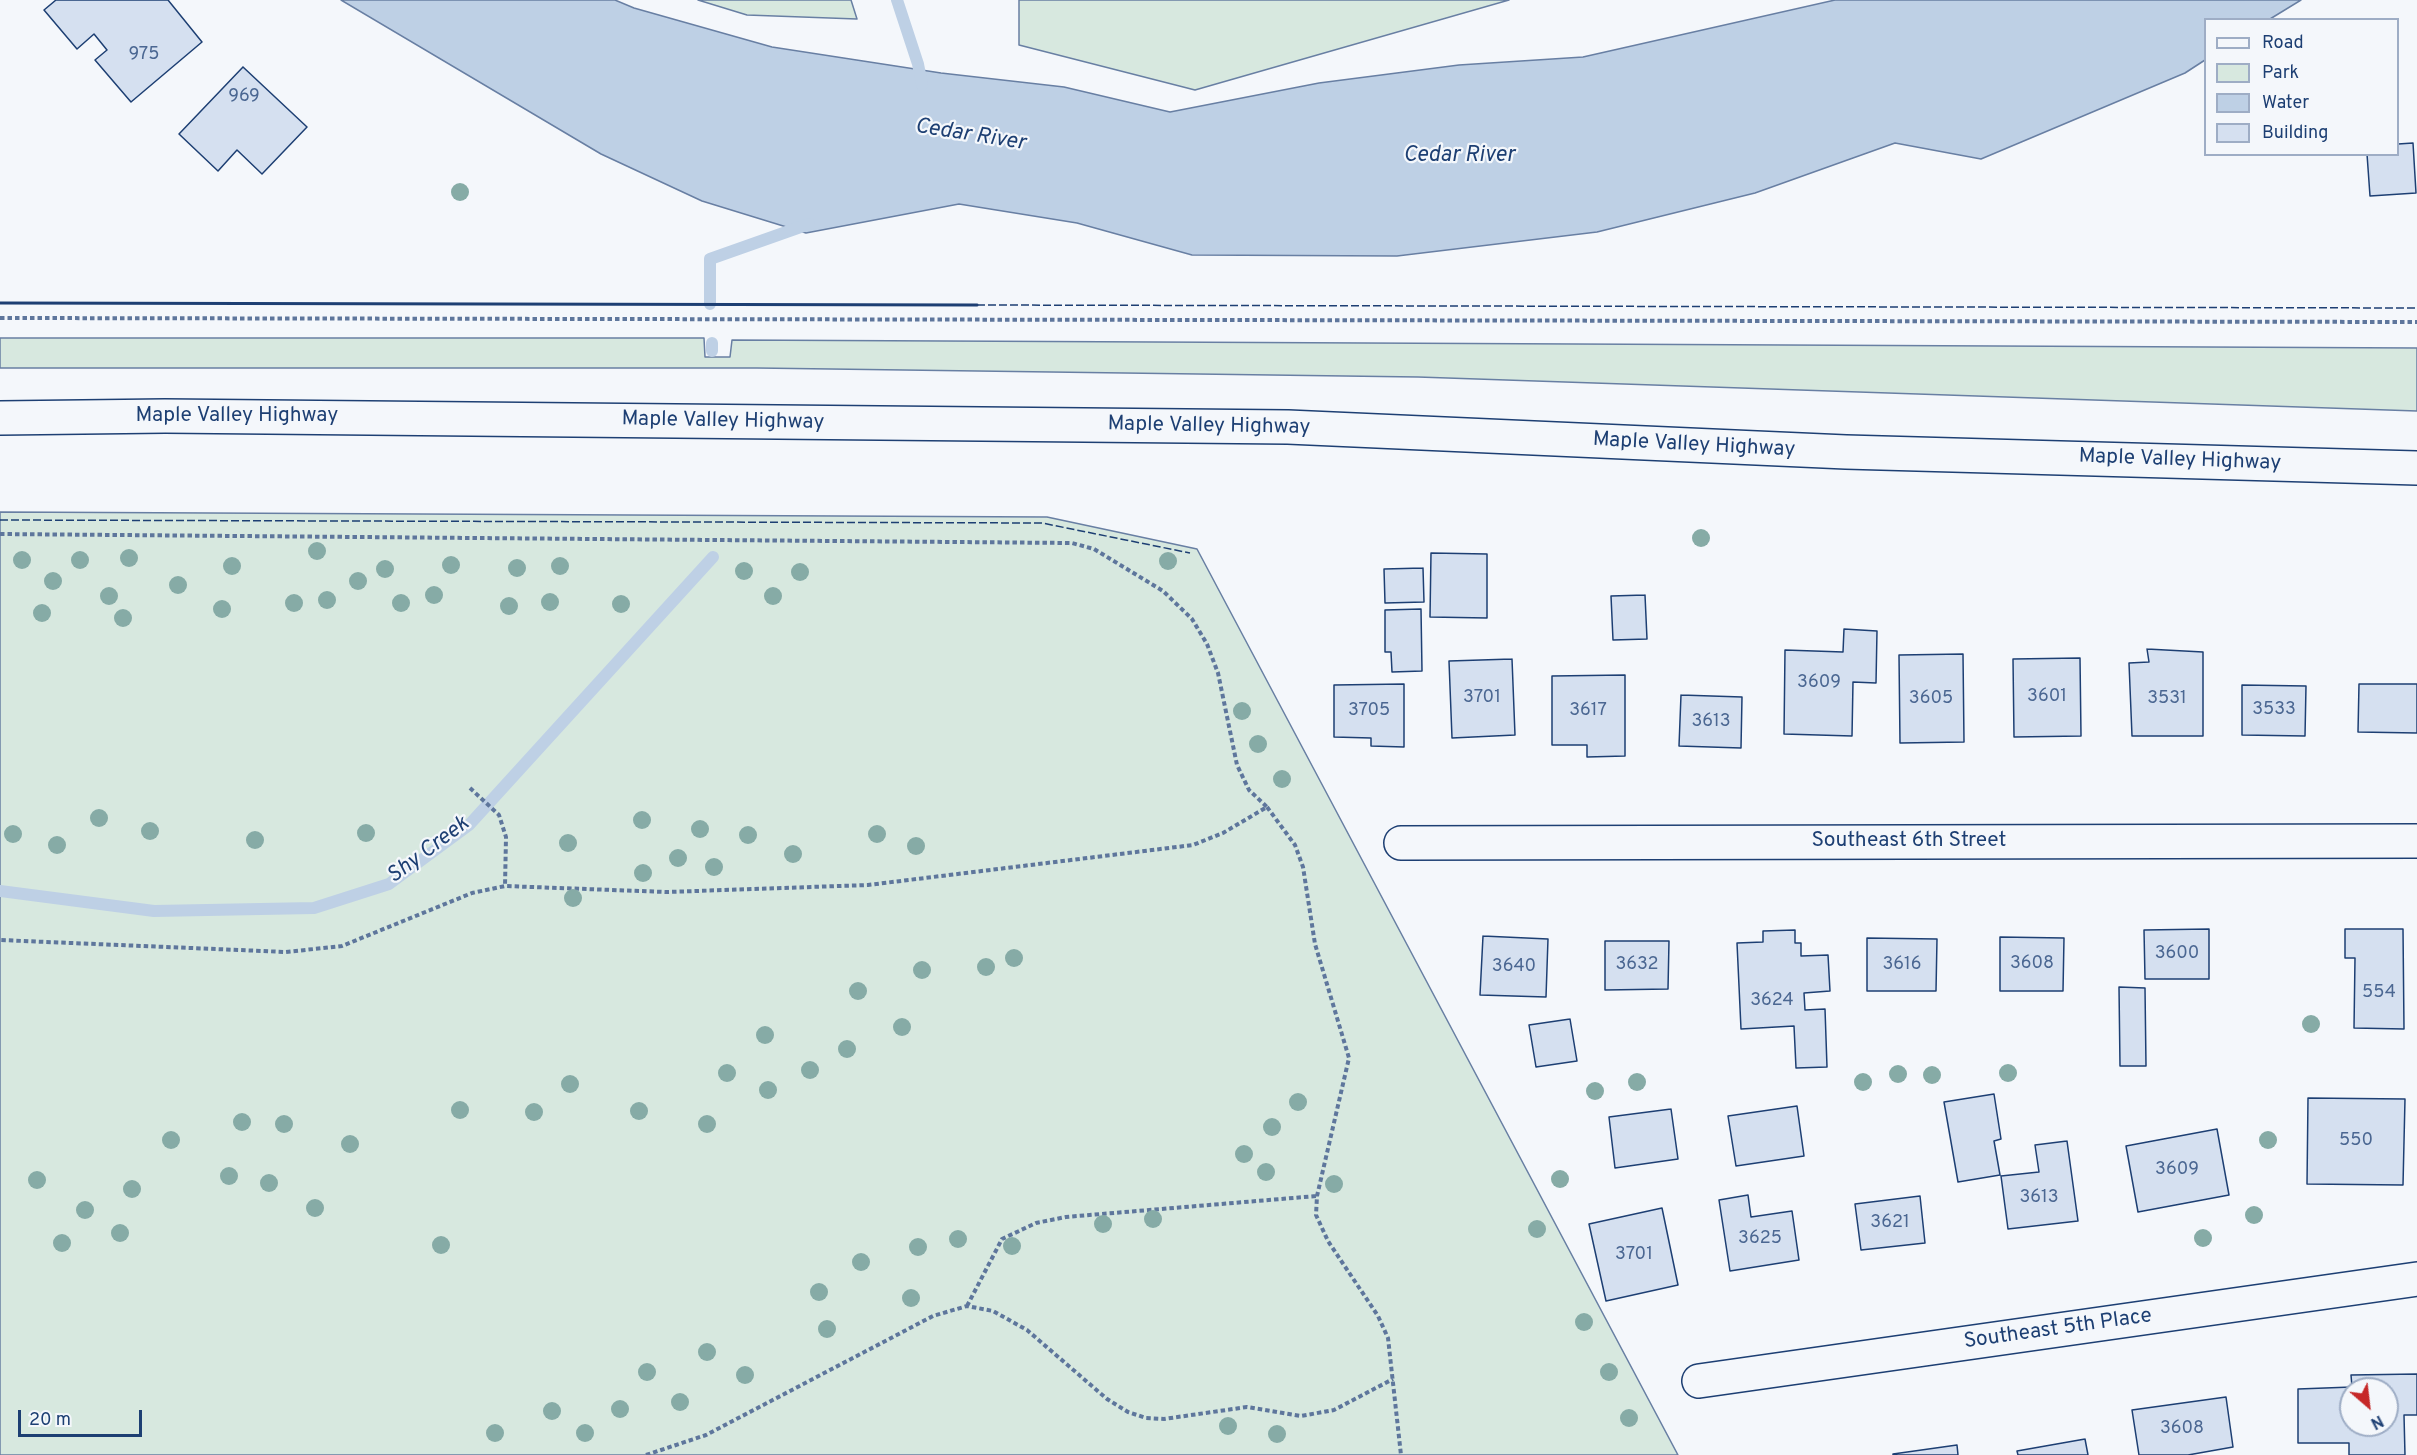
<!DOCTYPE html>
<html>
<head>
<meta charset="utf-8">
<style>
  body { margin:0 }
  #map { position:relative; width:2417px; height:1455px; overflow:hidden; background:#f4f7fb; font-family:Overpass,sans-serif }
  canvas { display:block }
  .legend { position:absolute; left:2204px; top:18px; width:195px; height:138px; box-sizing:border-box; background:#f4f7fb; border:2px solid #9eadc5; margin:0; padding:8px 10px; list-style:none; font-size:18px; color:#1d3f73 }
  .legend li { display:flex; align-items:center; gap:12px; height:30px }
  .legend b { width:30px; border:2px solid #9eadc5 }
  .north { position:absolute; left:2339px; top:1377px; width:60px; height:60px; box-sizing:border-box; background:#f4f7fb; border:2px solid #9eadc5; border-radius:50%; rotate:152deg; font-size:16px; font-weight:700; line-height:24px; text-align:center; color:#1d3f73 }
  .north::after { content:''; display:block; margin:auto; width:21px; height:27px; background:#c62828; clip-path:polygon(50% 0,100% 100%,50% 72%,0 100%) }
  .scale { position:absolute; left:18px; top:1410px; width:124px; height:27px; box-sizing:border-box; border:3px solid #1d3f73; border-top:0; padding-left:8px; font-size:18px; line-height:21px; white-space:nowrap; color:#1d3f73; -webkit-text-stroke:4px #f4f7fb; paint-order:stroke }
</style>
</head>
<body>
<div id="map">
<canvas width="2417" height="1455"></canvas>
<ul class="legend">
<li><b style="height:8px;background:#f4f7fb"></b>Road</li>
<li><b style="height:16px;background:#d7e8df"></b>Park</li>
<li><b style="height:16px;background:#bed0e5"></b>Water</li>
<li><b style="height:16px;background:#d5e0f0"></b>Building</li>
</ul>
<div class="north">N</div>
<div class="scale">20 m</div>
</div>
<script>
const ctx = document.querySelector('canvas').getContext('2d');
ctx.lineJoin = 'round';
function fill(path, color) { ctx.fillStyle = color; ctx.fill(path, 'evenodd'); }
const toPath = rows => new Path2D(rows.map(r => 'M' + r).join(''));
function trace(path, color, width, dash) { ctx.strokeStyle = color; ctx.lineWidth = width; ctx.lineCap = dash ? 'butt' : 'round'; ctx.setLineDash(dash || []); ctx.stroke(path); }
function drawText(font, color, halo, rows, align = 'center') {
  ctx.font = font + ' Overpass,sans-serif'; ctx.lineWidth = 4.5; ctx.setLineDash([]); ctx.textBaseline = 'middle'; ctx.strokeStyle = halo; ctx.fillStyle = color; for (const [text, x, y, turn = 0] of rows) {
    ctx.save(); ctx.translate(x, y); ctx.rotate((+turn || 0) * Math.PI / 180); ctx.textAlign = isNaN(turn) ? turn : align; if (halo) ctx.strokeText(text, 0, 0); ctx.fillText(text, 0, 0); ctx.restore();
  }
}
const green = toPath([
  [698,0,851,0,857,19,747,15,698,0],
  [1019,0,1509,0,1195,90,1019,45,1019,0],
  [0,338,704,338,705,357,730,357,732,340,2417,348,2417,411,1418,377,757,368,0,368,0,338],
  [0,512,1047,517,1197,549,1678,1455,0,1455,0,512]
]);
const water = toPath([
  [341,0,615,0,634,8,772,47,941,73,1064,87,1170,112,1319,83,1459,65,1583,57,1835,0,2301,0,2270,19,2206,20,2205,60,2185,73,1981,159,1895,143,1755,193,1597,232,1397,256,1192,255,1077,223,959,204,806,233,702,201,601,154,341,0]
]);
const stream = toPath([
  [897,0,918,64,922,85],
  [710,304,710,259,809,224],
  [712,343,712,351],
  [0,891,154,911,314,908,389,884,469,825,713,557]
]);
const building = toPath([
  [56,0,168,0,202,42,131,102,95,60,107,50,94,34,77,49,44,10,56,0],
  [243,67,307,127,262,174,237,150,218,171,179,134,243,67],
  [2413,143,2416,193,2370,196,2367,154,2398,154,2398,144,2413,143],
  [1431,553,1487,554,1487,618,1430,617,1431,553],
  [1423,568,1424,602,1385,603,1384,569,1423,568],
  [1645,595,1647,639,1613,640,1611,596,1645,595],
  [1421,609,1422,671,1392,672,1391,652,1385,652,1385,610,1421,609],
  [1844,629,1877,631,1876,683,1853,682,1852,736,1784,734,1785,650,1843,652,1844,629],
  [2147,649,2203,652,2203,736,2132,736,2129,663,2149,662,2147,649],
  [1963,654,1964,742,1900,743,1899,655,1963,654],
  [2080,658,2081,736,2014,737,2013,659,2080,658],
  [1512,659,1515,735,1452,738,1449,661,1512,659],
  [1625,675,1625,756,1587,757,1587,745,1552,745,1552,676,1625,675],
  [1404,684,1404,747,1371,746,1371,738,1334,737,1334,685,1404,684],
  [2359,684,2417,684,2417,733,2358,732,2359,684],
  [2242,685,2306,686,2305,736,2242,735,2242,685],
  [1681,695,1742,697,1741,748,1679,746,1681,695],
  [2209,929,2209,979,2145,979,2144,930,2209,929],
  [2345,929,2403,929,2404,1029,2354,1028,2355,958,2345,958,2345,929],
  [1795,930,1795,943,1801,943,1801,956,1828,955,1830,991,1804,993,1805,1010,1825,1009,1827,1067,1796,1068,1794,1026,1741,1029,1737,943,1763,942,1763,931,1795,930],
  [1483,936,1548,939,1546,997,1480,995,1483,936],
  [2000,937,2064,938,2063,991,2000,991,2000,937],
  [1867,938,1937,939,1936,991,1867,991,1867,938],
  [1605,941,1669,941,1668,989,1605,990,1605,941],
  [2119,987,2145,988,2146,1066,2120,1066,2119,987],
  [1570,1019,1577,1061,1536,1067,1529,1025,1570,1019],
  [1994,1094,2001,1139,1994,1141,2000,1175,1958,1182,1944,1102,1994,1094],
  [2308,1098,2405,1099,2403,1185,2307,1184,2308,1098],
  [1797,1106,1804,1156,1736,1166,1728,1116,1797,1106],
  [1671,1109,1678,1159,1615,1168,1609,1117,1671,1109],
  [2217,1129,2229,1195,2138,1212,2126,1146,2217,1129],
  [2067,1141,2078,1221,2008,1229,2001,1176,2039,1172,2035,1145,2067,1141],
  [1748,1195,1751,1217,1792,1211,1799,1260,1730,1271,1719,1200,1748,1195],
  [1920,1196,1925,1243,1861,1250,1855,1204,1920,1196],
  [1662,1208,1678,1285,1606,1301,1589,1224,1662,1208],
  [2417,1374,2417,1415,2404,1415,2405,1455,2349,1455,2349,1443,2298,1443,2298,1389,2352,1387,2351,1375,2417,1374],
  [2351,1389,2387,1389,2387,1425,2351,1425,2351,1389],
  [2226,1397,2233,1447,2188,1455,2139,1455,2132,1410,2226,1397],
  [2085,1439,2088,1455,2018,1455,2017,1451,2085,1439],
  [1957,1445,1958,1455,1893,1455,1893,1454,1957,1445]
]);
const path = toPath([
  [0,318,2417,322],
  [0,534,1072,543,1094,549,1163,591,1192,619,1207,644,1218,673,1237,765,1249,790,1267,807,1223,833,1193,845,868,885,667,892,505,886,472,893,342,946,286,952,0,940],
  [470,788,499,815,506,837,505,886],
  [1267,807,1295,845,1303,867,1315,944,1349,1058,1317,1196,1316,1215,1328,1241,1378,1316,1388,1338,1401,1455],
  [967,1306,1002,1239,1036,1223,1066,1217,1317,1196],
  [646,1455,706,1435,933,1316,967,1306,993,1311,1027,1330,1107,1399,1128,1412,1146,1418,1164,1419,1247,1407,1301,1416,1334,1410,1393,1379]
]);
const street = toPath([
  [1401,843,2417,841],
  [1699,1381,2417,1279]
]);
const primary = toPath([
  [0,418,165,416,1288,427,1846,452,2417,468]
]);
const fence = toPath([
  [977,305,2417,308],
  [0,520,1042,523,1190,553]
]);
const wall = toPath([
  [0,303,977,305]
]);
const trees = [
  [460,192],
  [1701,538],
  [317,551],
  [129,558],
  [22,560],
  [80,560],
  [1168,561],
  [451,565],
  [232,566],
  [560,566],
  [517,568],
  [385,569],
  [744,571],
  [800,572],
  [53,581],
  [358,581],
  [178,585],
  [434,595],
  [109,596],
  [773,596],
  [327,600],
  [550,602],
  [294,603],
  [401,603],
  [621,604],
  [509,606],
  [222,609],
  [42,613],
  [123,618],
  [1242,711],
  [1258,744],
  [1282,779],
  [99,818],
  [642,820],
  [700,829],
  [150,831],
  [366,833],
  [13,834],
  [877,834],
  [748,835],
  [255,840],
  [568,843],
  [57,845],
  [916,846],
  [793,854],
  [678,858],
  [714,867],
  [643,873],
  [573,898],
  [1014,958],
  [986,967],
  [922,970],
  [858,991],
  [2311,1024],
  [902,1027],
  [765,1035],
  [847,1049],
  [810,1070],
  [727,1073],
  [2008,1073],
  [1898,1074],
  [1932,1075],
  [1637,1082],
  [1863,1082],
  [570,1084],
  [768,1090],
  [1595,1091],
  [1298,1102],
  [460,1110],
  [639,1111],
  [534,1112],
  [242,1122],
  [284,1124],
  [707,1124],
  [1272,1127],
  [171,1140],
  [2268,1140],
  [350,1144],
  [1244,1154],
  [1266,1172],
  [229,1176],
  [1560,1179],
  [37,1180],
  [269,1183],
  [1334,1184],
  [132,1189],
  [315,1208],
  [85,1210],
  [2254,1215],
  [1153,1219],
  [1103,1224],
  [1537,1229],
  [120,1233],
  [2203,1238],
  [958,1239],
  [62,1243],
  [441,1245],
  [1012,1246],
  [918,1247],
  [861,1262],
  [819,1292],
  [911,1298],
  [1584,1322],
  [827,1329],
  [707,1352],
  [647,1372],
  [1609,1372],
  [745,1375],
  [680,1402],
  [620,1409],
  [552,1411],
  [1629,1418],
  [1228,1426],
  [495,1433],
  [585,1433],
  [1277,1434]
];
const numberNames = [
  ["975",144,55],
  ["969",244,97],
  ["3609",1819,683],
  ["3601",2047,697],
  ["3701",1482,698],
  ["3605",1931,699],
  ["3531",2167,699],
  ["3533",2274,710],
  ["3705",1369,711],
  ["3617",1588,711],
  ["3613",1711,722],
  ["3600",2177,954],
  ["3608",2032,964],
  ["3632",1637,965],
  ["3616",1902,965],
  ["3640",1514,967],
  ["554",2379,993],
  ["3624",1772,1001],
  ["550",2356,1141],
  ["3609",2177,1170],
  ["3613",2039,1198],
  ["3621",1890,1223],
  ["3625",1760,1239],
  ["3701",1634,1255],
  ["3608",2182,1429]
];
const streetNames = [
  ["Maple Valley Highway",237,417],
  ["Maple Valley Highway",723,422,1],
  ["Maple Valley Highway",1209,427,1],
  ["Maple Valley Highway",1694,446,3],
  ["Maple Valley Highway",2180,461,2],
  ["Southeast 6th Street",1909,842],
  ["Southeast 5th Place",2058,1330,-8]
];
const waterNames = [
  ["Cedar River",970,136,9],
  ["Cedar River",1459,157],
  ["Shy Creek",429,851,-37]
];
fill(green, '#d7e8df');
trace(green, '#687fa3', 1.5);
fill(water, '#bed0e5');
trace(water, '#687fa3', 1.5);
trace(stream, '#bed0e5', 12);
fill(building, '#d5e0f0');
trace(building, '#1d3f73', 1.5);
trace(street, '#1d3f73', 36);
trace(primary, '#1d3f73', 36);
trace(path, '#5e769c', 4, [4.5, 3]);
trace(street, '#f4f7fb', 33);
trace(primary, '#f4f7fb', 33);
trace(fence, '#1d3f73', 1.5, [8, 3]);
trace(wall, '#1d3f73', 3);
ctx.fillStyle = '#86aba6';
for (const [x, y] of trees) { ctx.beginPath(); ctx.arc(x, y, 9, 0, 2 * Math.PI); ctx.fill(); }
drawText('18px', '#4b6792', null, numberNames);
drawText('21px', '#1d3f73', '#f4f7fb', streetNames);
drawText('italic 22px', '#1d3f73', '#f4f7fb', waterNames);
</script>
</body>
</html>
